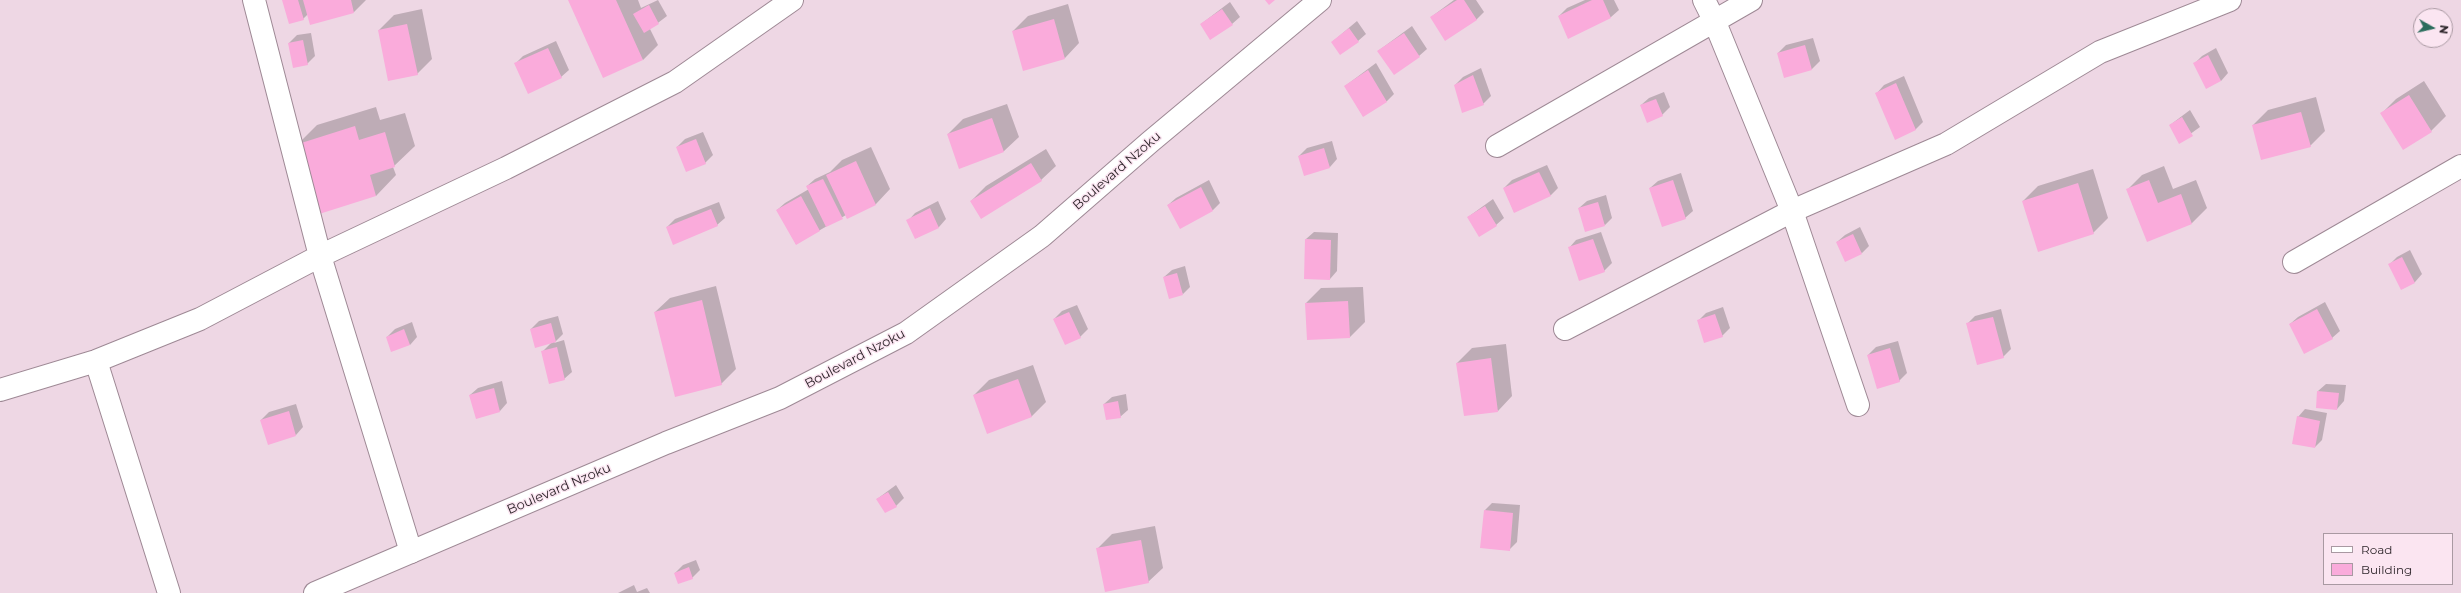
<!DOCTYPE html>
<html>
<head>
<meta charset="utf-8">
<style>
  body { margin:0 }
  #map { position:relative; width:2461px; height:593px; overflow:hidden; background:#eed7e4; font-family:Montserrat,sans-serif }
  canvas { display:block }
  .legend { position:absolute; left:2323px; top:533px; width:130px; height:52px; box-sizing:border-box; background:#fbe5f1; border:1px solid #a999a2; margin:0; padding:5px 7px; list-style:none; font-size:12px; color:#2e262b }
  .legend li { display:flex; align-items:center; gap:8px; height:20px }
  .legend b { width:20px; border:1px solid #a999a2 }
  .north { position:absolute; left:2413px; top:8px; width:40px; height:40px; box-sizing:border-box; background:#fbe5f1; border:1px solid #a999a2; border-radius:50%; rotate:98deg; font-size:11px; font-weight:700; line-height:16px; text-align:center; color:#2e262b }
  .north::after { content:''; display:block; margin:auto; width:14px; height:18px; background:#2b6d5d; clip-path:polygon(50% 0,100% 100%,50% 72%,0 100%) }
</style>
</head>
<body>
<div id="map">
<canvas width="2461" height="593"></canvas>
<ul class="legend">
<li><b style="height:5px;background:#fff"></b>Road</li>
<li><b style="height:11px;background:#faabdb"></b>Building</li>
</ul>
<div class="north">N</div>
</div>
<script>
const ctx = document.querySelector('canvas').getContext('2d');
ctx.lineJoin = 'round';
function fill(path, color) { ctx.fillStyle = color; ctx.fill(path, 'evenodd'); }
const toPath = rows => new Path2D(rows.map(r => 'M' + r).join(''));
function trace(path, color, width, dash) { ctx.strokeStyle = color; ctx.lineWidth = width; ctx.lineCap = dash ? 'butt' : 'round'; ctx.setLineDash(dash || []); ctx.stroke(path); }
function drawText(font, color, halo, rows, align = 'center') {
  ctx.font = font + ' Montserrat,sans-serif'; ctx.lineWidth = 3; ctx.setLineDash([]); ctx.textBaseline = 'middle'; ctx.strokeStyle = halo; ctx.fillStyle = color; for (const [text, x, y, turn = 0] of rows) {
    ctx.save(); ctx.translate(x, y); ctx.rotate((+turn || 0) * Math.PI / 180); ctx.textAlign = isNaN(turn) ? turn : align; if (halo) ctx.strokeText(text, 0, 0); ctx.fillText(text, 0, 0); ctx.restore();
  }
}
const shadow = toPath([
  [283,0,366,0,354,12,308,14,303,19],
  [569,0,638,0,641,8,658,0,667,16,650,29,658,45,643,60],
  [1454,0,1476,0,1484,12,1476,20,1431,17],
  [1585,0,1614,0,1619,10,1611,17,1569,37,1559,16,1567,8],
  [1230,2,1240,17,1232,24,1201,24],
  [1068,4,1079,43,1065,58,1013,31,1028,16],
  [422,9,432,59,417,74,379,30,394,15],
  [1357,21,1366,34,1358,41,1332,42],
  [1412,26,1427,49,1419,56,1378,51],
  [311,33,315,56,307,64,289,43,297,35],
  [1813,38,1820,61,1812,69,1785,77,1778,53,1786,45],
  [556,41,569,70,561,77,515,64,523,56],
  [2216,48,2228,73,2221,81,2194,64,2202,56],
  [1376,63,1394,94,1387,101,1363,116,1345,86],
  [1481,68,1491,96,1483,104,1455,85,1463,77],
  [1904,76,1923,122,1915,130,1877,93,1884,85],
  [2424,81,2446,116,2431,131,2382,113,2396,99],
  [1664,92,1670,107,1662,115,1641,105,1649,98],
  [2316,97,2325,131,2310,146,2253,125,2268,110],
  [1007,104,1019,137,1004,151,960,168,948,134,963,119],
  [376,107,380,120,405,113,415,146,393,167,396,175,376,196,297,145,317,125],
  [2190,110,2200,127,2179,142,2170,125],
  [703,132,713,155,705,163,677,147,685,139],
  [1332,141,1337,159,1330,167,1299,156,1307,148],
  [871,147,890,189,876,204,847,218,846,215,796,244,777,210,785,203,809,189,807,186,815,179,830,172,842,160],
  [1046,149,1056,166,1041,180,971,201,986,186],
  [1547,165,1558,188,1551,195,1514,212,1504,188,1512,180],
  [2164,166,2173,189,2196,180,2207,208,2192,223,2147,240,2127,190,2142,175],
  [2093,169,2108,218,2093,233,2023,201,2038,186],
  [1681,173,1693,211,1685,218,1650,188,1658,181],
  [1209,180,1220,203,1213,210,1168,205,1176,198],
  [1606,195,1612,218,1605,225,1579,208,1587,201],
  [1493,199,1504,218,1496,225,1468,217],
  [938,201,946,219,939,227,916,238,908,221,915,213],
  [719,202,725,218,717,225,667,227,675,219],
  [1860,227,1869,246,1862,253,1837,242,1845,235],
  [1314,232,1338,233,1337,271,1330,279,1306,239],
  [1601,232,1612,263,1604,271,1569,248,1576,240],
  [2410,250,2422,274,2415,282,2402,289,2389,265,2397,257],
  [1185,266,1190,287,1183,294,1164,277,1172,270],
  [716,286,736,369,721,384,655,312,670,298],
  [1363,287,1365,322,1350,337,1306,303,1321,288],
  [2325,302,2340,331,2332,338,2290,324,2298,317],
  [1077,305,1088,329,1080,337,1054,319,1062,311],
  [1723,307,1730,328,1722,336,1698,321,1706,313],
  [2001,309,2011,349,2003,357,1967,324,1975,316],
  [558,316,563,334,554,343,564,340,572,372,564,379,542,352,551,343,531,329,539,321],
  [412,322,417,337,410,345,387,337,395,329],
  [1898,341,1907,373,1899,381,1868,355,1876,347],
  [1506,344,1512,396,1498,411,1457,363,1472,348],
  [1033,365,1046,402,1031,417,974,395,989,380],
  [502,381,507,403,500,411,470,395,478,388],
  [2326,384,2346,385,2344,401,2337,409,2318,391],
  [1126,394,1128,410,1120,417,1104,404,1112,397],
  [296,404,303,427,296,435,261,420,269,412],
  [2305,409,2327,413,2322,440,2315,447,2298,417],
  [896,485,904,498,896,506,877,499],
  [1492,503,1520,505,1517,542,1509,550,1485,510],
  [1155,526,1163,568,1148,582,1097,549,1112,534],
  [696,560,700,570,692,578,675,573,683,565],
  [634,585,637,592,647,588,650,593,618,593]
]);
const building = toPath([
  [282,0,298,0,304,20,289,24],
  [303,0,351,0,354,13,310,25],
  [568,0,616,0,643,60,603,78],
  [1265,0,1275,0,1269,5],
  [1457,0,1464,0,1477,20,1445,41,1430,17],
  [1592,0,1603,0,1611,18,1568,39,1558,16],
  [649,5,659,24,644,33,633,14],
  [1222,9,1233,25,1210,40,1200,24],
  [1054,19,1065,59,1023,71,1012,31],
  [407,24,418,75,388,81,378,30],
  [1349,28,1359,42,1340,55,1331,42],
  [1404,33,1420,57,1394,75,1377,51],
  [303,40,308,65,293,68,288,43],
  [1805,45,1812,70,1784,78,1777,53],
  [548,48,562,78,528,94,514,63],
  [2208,55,2221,81,2206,89,2193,63],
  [1368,70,1387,102,1363,117,1344,86],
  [1473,75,1484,105,1462,113,1454,85],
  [1896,83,1916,130,1895,140,1875,93],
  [2409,95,2432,132,2403,150,2380,113],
  [1656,99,1663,116,1647,123,1640,105],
  [2301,112,2311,147,2261,160,2252,125],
  [2182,117,2193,136,2179,144,2169,125],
  [992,118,1004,152,959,169,947,134],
  [355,126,359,140,385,132,395,167,370,175,376,196,316,215,295,145],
  [696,139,706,164,686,172,676,147],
  [1324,148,1330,168,1304,176,1298,156],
  [856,161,876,205,847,219,826,175],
  [1031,163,1042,181,981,219,970,201],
  [1539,172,1551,196,1514,213,1503,188],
  [823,179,843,219,826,227,806,186],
  [1673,180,1686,219,1662,227,1649,188],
  [2149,180,2158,203,2181,194,2192,224,2147,242,2126,189],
  [2078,183,2094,234,2038,252,2022,201],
  [1201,187,1213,211,1180,229,1167,205],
  [801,196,820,231,796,245,776,210],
  [1598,202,1605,226,1585,232,1578,208],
  [1485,206,1497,226,1479,237,1467,217],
  [930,208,939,228,915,239,906,220],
  [711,209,718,226,673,245,666,227],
  [1853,234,1862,254,1845,262,1836,242],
  [1305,239,1331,240,1330,280,1304,279],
  [1593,239,1605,272,1579,281,1568,247],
  [2402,257,2415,283,2401,290,2388,264],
  [1177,273,1183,295,1169,299,1163,277],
  [702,300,722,385,675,397,654,312],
  [1348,301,1350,338,1307,340,1305,303],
  [2317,309,2333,339,2304,354,2289,324],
  [1069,312,1081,338,1065,345,1053,319],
  [1715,314,1723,337,1704,343,1697,320],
  [1993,317,2004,358,1977,365,1966,323],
  [551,323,556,342,535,348,530,329],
  [404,329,410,345,391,352,386,337],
  [557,347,565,380,549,384,541,351],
  [1890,348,1900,382,1877,389,1867,355],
  [1491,358,1498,412,1464,416,1456,363],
  [1018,379,1032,417,987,434,973,395],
  [494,388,500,412,476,419,469,395],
  [2317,391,2339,393,2337,410,2316,408],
  [1118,401,1121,418,1106,420,1103,404],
  [289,411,296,436,268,445,260,420],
  [2297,416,2320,421,2315,448,2292,444],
  [888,492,897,507,885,513,876,499],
  [1484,510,1513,513,1510,551,1480,548],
  [1141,540,1149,583,1105,592,1096,548],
  [689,567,693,579,678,584,674,573]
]);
const street = toPath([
  [254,0,320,256,411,552],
  [1704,0,1714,20,1792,211,1858,405],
  [1497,146,1751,0],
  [2294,262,2461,166],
  [1565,329,1792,211,1946,144,2100,52,2230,0],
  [96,361,169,593],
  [0,390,96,361,200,319,320,256,506,168,675,82,792,0]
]);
const secondary = toPath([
  [315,593,666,443,780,398,906,333,1042,236,1150,142,1320,0]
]);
const streetNames = [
  ["Boulevard Nzoku",1117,171,-41],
  ["Boulevard Nzoku",855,359,-28],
  ["Boulevard Nzoku",559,489,-23]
];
fill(shadow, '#0003');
fill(building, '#faabdb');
trace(street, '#9e8995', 24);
trace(secondary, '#9e8995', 24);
trace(street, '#fff', 22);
trace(secondary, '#fff', 22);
drawText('13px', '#2e262b', '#fbe5f1', streetNames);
</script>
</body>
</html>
